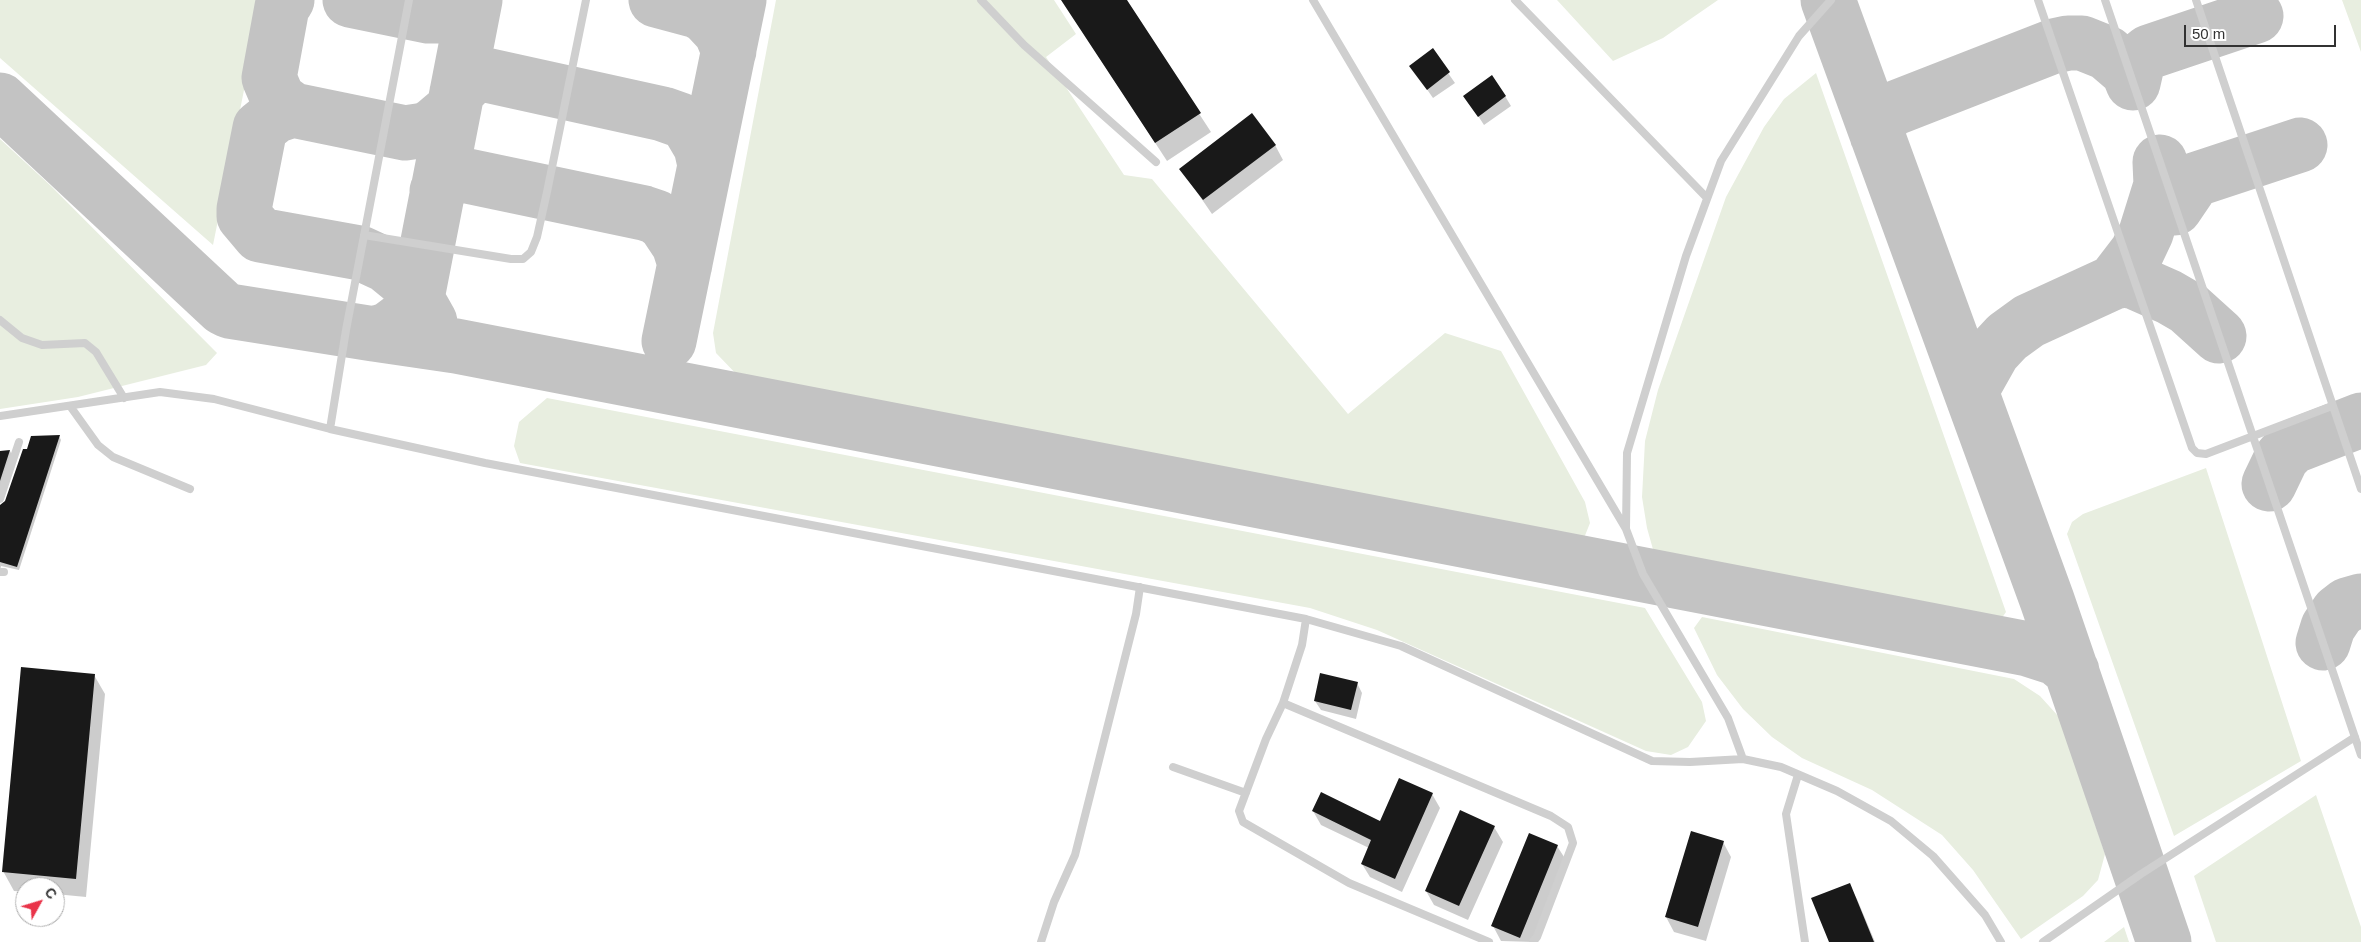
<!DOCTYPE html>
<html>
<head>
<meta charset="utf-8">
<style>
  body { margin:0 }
  #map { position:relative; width:2361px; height:942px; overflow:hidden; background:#fff; font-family:Helvetica,sans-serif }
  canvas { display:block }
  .north { position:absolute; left:15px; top:877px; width:50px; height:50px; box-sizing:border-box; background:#fff; border:1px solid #adadad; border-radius:50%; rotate:51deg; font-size:14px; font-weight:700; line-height:20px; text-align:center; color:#323232 }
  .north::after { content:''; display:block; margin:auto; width:18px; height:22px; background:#e9344a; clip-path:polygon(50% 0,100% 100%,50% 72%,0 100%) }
  .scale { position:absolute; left:2184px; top:25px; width:152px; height:22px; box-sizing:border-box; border:2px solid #323232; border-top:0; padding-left:6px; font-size:15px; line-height:18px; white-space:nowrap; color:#323232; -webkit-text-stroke:4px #fff; paint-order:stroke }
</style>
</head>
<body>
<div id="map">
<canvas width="2361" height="942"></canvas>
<div class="north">С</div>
<div class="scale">50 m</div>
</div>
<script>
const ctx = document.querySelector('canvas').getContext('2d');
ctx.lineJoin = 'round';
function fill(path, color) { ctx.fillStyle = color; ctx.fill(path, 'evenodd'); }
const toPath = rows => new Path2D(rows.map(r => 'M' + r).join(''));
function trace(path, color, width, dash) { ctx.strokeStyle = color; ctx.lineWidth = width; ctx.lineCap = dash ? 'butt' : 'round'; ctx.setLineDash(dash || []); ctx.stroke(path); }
const green = toPath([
  [0,0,262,0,213,245,0,58],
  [776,0,1054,0,1076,34,1046,57,1124,175,1152,179,1348,414,1445,333,1501,351,1585,502,1590,523,1582,543,741,379,716,353,713,333],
  [1557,0,1718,0,1663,38,1613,61],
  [2342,0,2361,0,2361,52],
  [1816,73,2006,612,1999,622,1656,560,1647,528,1642,497,1645,441,1658,390,1726,197,1764,127,1784,99],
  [0,139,51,186,217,353,206,365,78,397,0,409],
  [547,398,1645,608,1702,702,1706,721,1688,747,1671,755,1646,751,1377,630,1310,608,520,463,514,446,519,422],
  [2206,468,2301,761,2174,836,2067,534,2072,522,2083,514],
  [1702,617,2014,679,2040,696,2059,717,2105,854,2098,880,2083,896,2021,939,1973,870,1942,835,1872,790,1802,758,1772,737,1743,709,1717,675,1694,628],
  [2316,795,2361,927,2361,942,2216,942,2194,876],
  [2124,927,2129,942,2104,942]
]);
const shadow = toPath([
  [1062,0,1125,0,1211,132,1167,161],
  [1432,50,1455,83,1433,98,1417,75],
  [1465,96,1505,96,1511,106,1484,125],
  [1275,145,1283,160,1212,214,1181,169],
  [59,436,61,440,19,570,1,566,0,572,0,506,6,502,28,450],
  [10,451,12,455,0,492,0,452],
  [94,675,105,694,86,897,55,894,55,887,25,887,25,892,14,891,3,871],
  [1357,683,1362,693,1356,719,1321,710,1315,701],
  [1432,794,1440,808,1402,892,1370,877,1362,864,1369,848,1321,825,1313,811,1380,822],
  [1494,827,1503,842,1468,920,1434,905,1426,891],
  [1723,842,1731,857,1706,941,1674,932,1666,917],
  [1557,846,1566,860,1533,942,1501,941,1493,926],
  [1849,884,1857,899,1875,942,1830,942]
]);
const taxiway = toPath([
  [287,0,282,7,269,78,278,99,293,110],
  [350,0,428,16,441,16,451,12,467,0],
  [656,0,697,11,706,16,721,32,729,51],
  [1828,0,2047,600,2164,942],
  [2133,83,2138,61,2149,52,2256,16],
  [457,92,473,76,486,75,663,114,680,120,688,125,701,147,705,165],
  [0,100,223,308,229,311,374,334,389,329,405,317,417,298,475,0],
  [1877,135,1880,122,1890,110,2054,46,2068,43,2082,43,2107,53,2128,71,2133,83],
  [437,191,445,179,458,174,644,213,656,217,665,224,679,245,685,264],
  [2175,208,2194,180,2300,145],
  [2114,282,2137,252,2146,233,2161,185,2160,162],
  [430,322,408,283,386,265,360,253,260,235,244,216,244,209,260,128,275,116,293,110,405,133,425,130,434,125,454,108],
  [374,334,456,346,2028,649,2056,658,2072,671],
  [669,341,739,0],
  [1971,391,1993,352,2007,337,2029,321,2114,282,2124,280,2135,282,2169,297,2188,308,2219,336],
  [2269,484,2282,457,2292,447,2361,420],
  [2323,643,2328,627,2338,612,2347,605,2361,601]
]);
const building = toPath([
  [1061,0,1127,0,1201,113,1155,143],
  [1433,48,1450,72,1427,90,1409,66],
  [1492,75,1506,96,1478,117,1463,96],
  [1252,113,1276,145,1203,200,1179,169],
  [60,435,17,567,0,562,0,505,5,501,23,449,27,449,31,436],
  [10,450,0,481,0,451],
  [21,667,95,674,76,879,2,872],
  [1320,673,1358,682,1351,710,1314,701],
  [1399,778,1433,793,1395,879,1361,864,1371,840,1312,811,1321,792,1380,821],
  [1460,810,1495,826,1459,906,1425,891],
  [1691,831,1724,841,1698,927,1665,917],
  [1529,833,1558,845,1520,938,1491,926],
  [1850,883,1874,942,1829,942,1811,898]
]);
const service = toPath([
  [981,0,1024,45,1156,162],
  [1313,0,1626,529],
  [1515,0,1707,198],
  [1831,0,1799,36,1721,161,1686,256,1627,453,1626,529,1643,574,1728,718,1743,759,1781,767,1837,791,1891,821,1933,856,1985,915,2001,942],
  [2038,0,2192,448,2197,453,2206,454,2332,406],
  [2105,0,2361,755],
  [2196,0,2361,489],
  [364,235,511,259,523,259,531,252,537,237,547,192,586,0],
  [0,320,22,338,42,345,85,343,96,352,124,398],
  [70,406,98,445,113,457,190,489],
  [0,416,160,392,214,399,330,429,485,463,1306,619,1401,646,1652,761,1690,762,1743,759],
  [330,429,346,330,409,0],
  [0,499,19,442],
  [0,572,4,572],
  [1306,619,1302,645,1283,703,1266,739,1239,811,1243,822,1349,883,1489,942],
  [1283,703,1551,816,1568,827,1573,843,1537,937,1533,942],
  [1173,767,1246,793],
  [1798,775,1786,814,1805,942],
  [1041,942,1054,902,1075,855,1136,614,1140,587],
  [2043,942,2141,874,2355,737]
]);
fill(green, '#e8eee0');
fill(shadow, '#0003');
trace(taxiway, '#c3c3c3', 55);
fill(building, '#191919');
trace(service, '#cfcfcf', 8);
</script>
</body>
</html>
